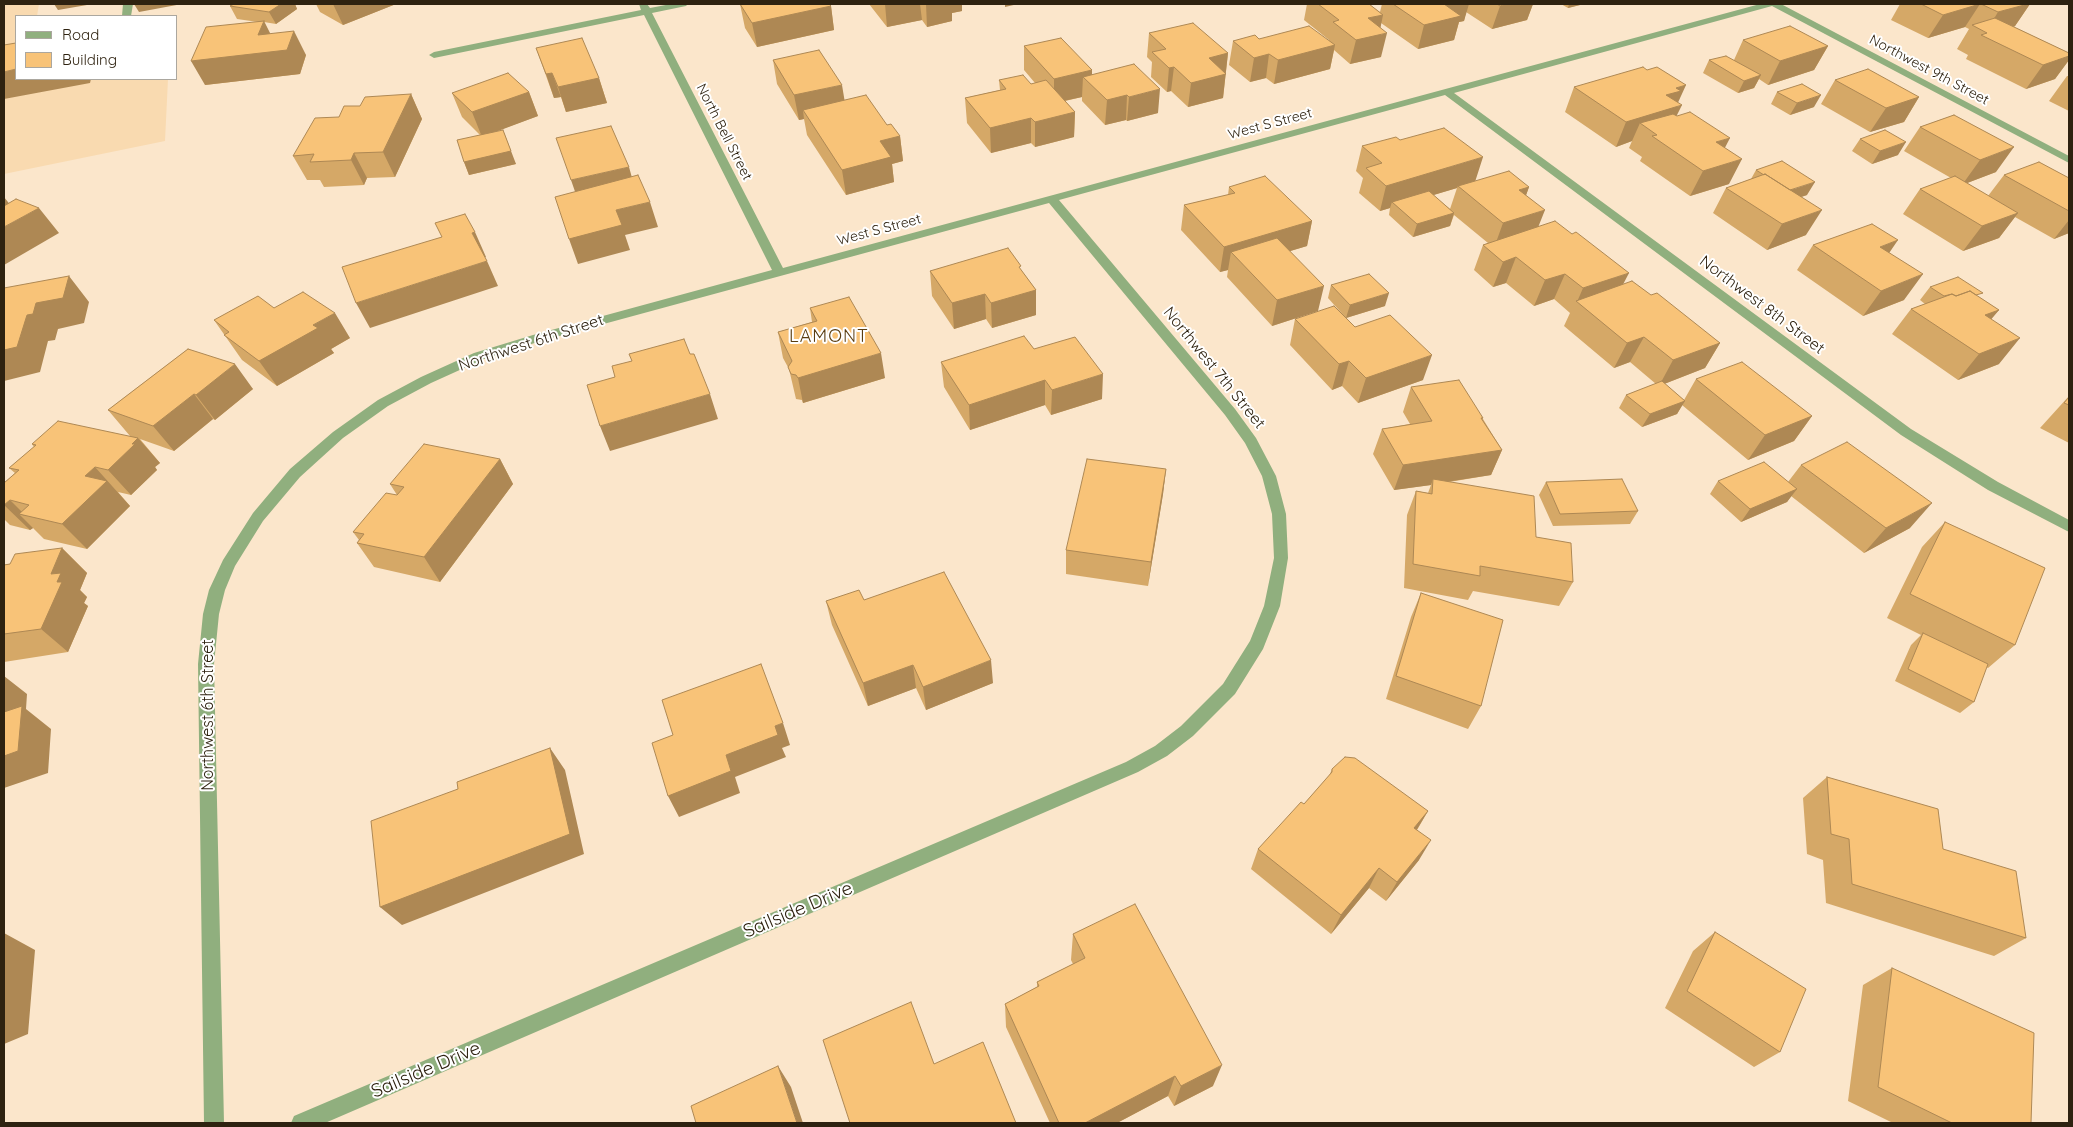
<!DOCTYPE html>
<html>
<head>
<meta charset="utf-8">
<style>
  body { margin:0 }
  #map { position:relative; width:2073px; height:1127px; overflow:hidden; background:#fbe6cb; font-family:Quicksand,sans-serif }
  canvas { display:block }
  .frame { position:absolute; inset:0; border:5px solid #2e2210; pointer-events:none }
  .legend { position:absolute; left:15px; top:15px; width:162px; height:65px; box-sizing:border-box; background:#fff; border:1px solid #aba79f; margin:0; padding:6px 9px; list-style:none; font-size:15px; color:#2e2210 }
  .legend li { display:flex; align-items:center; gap:10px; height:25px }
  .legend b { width:25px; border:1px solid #aba79f }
</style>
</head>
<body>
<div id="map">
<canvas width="2073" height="1127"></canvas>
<div class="frame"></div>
<ul class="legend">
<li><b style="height:6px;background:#90af7e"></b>Road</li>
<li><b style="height:14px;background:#f8c378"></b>Building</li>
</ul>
</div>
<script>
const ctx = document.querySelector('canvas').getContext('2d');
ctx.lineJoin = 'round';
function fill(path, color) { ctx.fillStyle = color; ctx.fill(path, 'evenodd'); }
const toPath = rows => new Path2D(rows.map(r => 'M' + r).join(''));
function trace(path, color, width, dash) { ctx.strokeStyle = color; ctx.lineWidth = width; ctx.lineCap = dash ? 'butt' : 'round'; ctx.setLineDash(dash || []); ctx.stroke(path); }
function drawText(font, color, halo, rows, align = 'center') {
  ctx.font = font + ' Quicksand,sans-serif'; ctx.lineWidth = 4; ctx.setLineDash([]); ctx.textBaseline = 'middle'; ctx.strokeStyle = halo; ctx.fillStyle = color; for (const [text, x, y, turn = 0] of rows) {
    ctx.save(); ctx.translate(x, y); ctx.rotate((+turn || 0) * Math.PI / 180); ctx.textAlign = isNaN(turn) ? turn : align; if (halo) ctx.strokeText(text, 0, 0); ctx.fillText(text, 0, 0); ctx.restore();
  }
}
const built = toPath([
  [4,4,39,4,37,16,16,16,16,79,168,79,165,141,4,174]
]);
const service = toPath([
  [123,4,133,4,131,16,122,16,123,4]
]);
const minor = toPath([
  [639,4,647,4,650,8,671,4,688,4,686,6,652,13,783,268,1760,4,1781,4,2069,156,2069,163,1772,6,1454,93,1911,429,1998,482,2069,520,2069,532,1988,490,1901,435,1445,95,1059,200,1235,409,1256,438,1276,476,1286,514,1288,558,1280,606,1263,649,1235,694,1193,736,1167,756,1138,772,325,1123,291,1123,294,1116,1126,762,1155,746,1181,726,1223,684,1250,641,1264,606,1274,558,1272,514,1262,476,1245,443,1225,415,1049,203,541,341,484,359,431,383,388,406,343,438,300,477,263,521,235,566,225,590,219,614,214,664,224,1123,204,1123,198,664,203,614,209,590,223,560,253,513,290,469,333,432,378,400,421,377,474,353,533,335,772,270,644,15,434,58,429,55,434,52,641,10,639,4]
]);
const wall = toPath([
  [234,4,295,4,297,9,276,24,264,22,270,34,306,55,300,74,205,85,258,22,237,19,230,6],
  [316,4,396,4,343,25,320,12],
  [740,4,831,6,834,30,757,47,745,28],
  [869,4,962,4,962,11,952,13,952,21,927,27,922,20,887,27],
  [1307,4,1369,4,1380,12,1382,4,1533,4,1527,20,1492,29,1466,12,1464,21,1459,22,1454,40,1418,49,1381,23,1380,28,1381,57,1350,64,1334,50,1330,69,1274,84,1266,78,1250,82,1229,65,1233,41,1259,39,1329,41,1329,40,1304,20],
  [1561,4,1584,4,1568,8],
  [1900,4,2030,4,2015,26,2014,27,2069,53,2069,60,2055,79,2026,89,1966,59,1968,55,1957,49,1969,29,1965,27,1928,38,1891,20],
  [1149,33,1228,53,1223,98,1188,107,1171,91,1167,92,1151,77,1152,62,1147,57],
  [1743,40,1828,46,1814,70,1768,85,1759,79,1754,88,1738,93,1703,73,1709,60,1734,60],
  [1024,46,1092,70,1092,75,1158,113,1127,121,1126,120,1105,125,1082,101,1082,97,1065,101,1075,112,1074,137,1035,147,1031,143,991,153,967,123,965,98,1000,90,999,80,1031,84,1035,83,1024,70],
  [536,48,599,78,607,103,566,112,561,97,554,98],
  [773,60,887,125,900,136,903,161,892,164,894,182,846,195,807,135,804,119,799,120,777,84],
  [2067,76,2069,76,2069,111,2049,101],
  [1835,80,1919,97,1904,122,1870,132,1821,104],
  [1574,87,1678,102,1676,116,1725,148,1729,184,1690,196,1640,161,1642,157,1629,148,1632,141,1616,147,1565,112],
  [529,92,538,116,494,132,516,164,469,175,464,162,480,135,462,117,452,93],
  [1777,92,1814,107,1790,115,1771,104],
  [411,94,422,119,395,177,367,178,364,185,324,187,320,180,307,180,293,156,339,117,360,106],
  [1954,115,1996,172,1967,183,1988,196,2004,175,2069,178,2069,233,2054,239,2015,217,1999,238,1963,251,1903,214,1920,189,1951,178,1904,151,1920,127],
  [1860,139,1898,155,1872,164,1852,151],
  [1400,140,1475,181,1529,187,1526,195,1538,227,1623,284,1651,295,1720,343,1705,368,1664,384,1684,400,1696,379,1812,416,1794,441,1748,460,1682,405,1677,414,1642,427,1619,408,1626,395,1656,384,1630,362,1614,368,1564,326,1570,313,1554,299,1534,306,1506,283,1493,287,1474,270,1483,245,1488,243,1454,215,1450,226,1413,237,1389,215,1390,208,1380,211,1359,193,1363,178,1356,171,1362,146],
  [1457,188,1450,209,1433,195],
  [1756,170,1807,195,1801,197,1806,235,1767,250,1713,213,1726,188,1751,179],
  [1229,187,1312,221,1307,246,1290,251,1318,311,1272,326,1227,277,1228,270,1220,272,1181,230,1184,205,1228,195],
  [1813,245,1889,253,1904,300,1863,316,1797,270],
  [1021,270,1036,290,1036,315,992,328,986,319,954,329,932,296,930,271],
  [1331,285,1385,306,1346,318,1328,298],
  [1930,287,1979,297,1999,310,1991,319,1999,364,1958,380,1892,334,1911,309,1925,304,1920,300],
  [274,308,350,338,331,349,334,353,277,386,242,360,214,320],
  [810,308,885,378,803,403,802,400,796,399,789,369,783,358,778,332,812,322],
  [1295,319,1355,327,1423,380,1358,403,1342,386,1332,390,1290,345],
  [188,349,253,389,215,420,213,419,174,451,140,439,160,463,155,467,157,470,131,495,118,492,130,506,87,549,44,539,33,528,30,530,10,525,4,519,4,483,15,473,9,468,34,447,32,444,130,436,108,410],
  [1034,349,1102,399,1051,415,1045,405,970,430,944,387,941,362],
  [1411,387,1483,418,1483,419,1502,450,1491,475,1449,482,1536,537,1573,582,1559,606,1473,591,1468,600,1404,588,1407,515,1416,491,1428,493,1431,485,1394,490,1373,454,1382,429,1410,424,1403,412],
  [2069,396,2069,443,2040,428],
  [500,459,513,484,440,582,374,567,357,543,359,540,353,532,397,495,390,484],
  [1801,465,1910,528,1864,553,1791,496,1787,502,1741,522,1710,494,1718,481,1788,482],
  [1166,469,1163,494,1148,586,1066,574,1066,550],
  [1546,482,1638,511,1630,524,1553,526,1539,495],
  [1945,522,2015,645,1988,668,1986,667,1974,702,1960,713,1895,681,1911,645,1921,635,1887,618,1922,547],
  [62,548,87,573,80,590,87,597,84,603,88,606,68,652,4,662,4,565,10,564],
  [1421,593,1481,706,1468,729,1386,699,1411,617],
  [864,600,993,683,926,710,916,688,868,706,832,625,826,601],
  [1332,769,1428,811,1417,830,1419,860,1386,901,1369,888,1331,934,1251,869,1258,849,1304,804,1329,776],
  [1827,777,1943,849,2026,938,1994,956,1826,903,1823,860,1807,854,1803,798],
  [1715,932,1780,1052,1754,1067,1665,1008,1693,951],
  [1073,934,1213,1086,1174,1106,1168,1096,1117,1123,1050,1123,1006,1027,1005,1004,1037,987,1037,982,1073,964,1071,960],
  [1892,968,2031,1123,1893,1123,1848,1101,1863,985]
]);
const shadedWall = toPath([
  [54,4,87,4,87,5,58,10],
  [134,4,182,4,139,12],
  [281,4,295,4,297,9,276,24,269,12],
  [333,4,396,4,343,25],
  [885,4,920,4,922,20,887,27],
  [926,4,962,4,962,11,952,13,952,21,927,27],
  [1005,4,1018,4,1005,7],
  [1444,4,1469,4,1464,21,1459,22,1454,40,1418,49,1424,25],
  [1507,4,1533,4,1527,20,1492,29,1500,6],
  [1569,4,1584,4,1568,8],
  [1980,4,1965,27,1928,38,1943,15],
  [2028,4,2030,4,2015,26,1985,35,1987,33,1986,32,1998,12],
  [831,6,834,30,757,47,752,23],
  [1383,15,1379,35,1387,33,1381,57,1350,64,1356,40,1368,18],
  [264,21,276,45,294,31,306,55,300,74,205,85,191,61,258,35],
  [1335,45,1330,69,1274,84,1278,60],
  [1828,46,1814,70,1768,85,1780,61],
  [1228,53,1223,98,1188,107,1191,83,1209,58],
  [1269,54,1266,78,1250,82,1254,58],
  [2069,56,2069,60,2055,79,2026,89,2043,65],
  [1174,67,1171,91,1167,92,1169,68],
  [16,69,16,79,91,79,90,83,4,99,4,72],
  [1092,70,1092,85,1083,77,1082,97,1054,103,1054,79],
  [552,73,561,97,554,98,546,74],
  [1761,75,1754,88,1738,93,1744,81],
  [599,78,607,103,566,112,558,87],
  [842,85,846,109,803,110,804,119,799,120,794,95],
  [1686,85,1676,107,1682,105,1670,129,1640,123,1632,141,1616,147,1626,122,1666,95,1676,88],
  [1160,89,1158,113,1127,121,1129,97],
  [529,92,538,116,482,137,472,112],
  [411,94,422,119,395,177,383,152],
  [1127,95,1126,120,1105,125,1107,100],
  [1821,95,1814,107,1790,115,1797,103],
  [1919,97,1904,122,1870,132,1886,108],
  [1075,112,1074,137,1035,147,1035,122],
  [1031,118,1031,143,991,153,990,128],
  [503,130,516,164,469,175,464,162],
  [900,136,903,161,892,164,894,182,846,195,842,170,880,141],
  [1730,138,1717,163,1716,142],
  [1906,142,1898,155,1872,164,1880,151],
  [2014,147,1996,172,1962,185,1980,160],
  [354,153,367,178,364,185,351,160],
  [1483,157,1475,182,1458,186,1457,188,1397,206,1392,202,1390,208,1380,211,1386,186],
  [1742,159,1729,184,1690,196,1703,171],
  [629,167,636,192,580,206,571,180],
  [1815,182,1807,195,1780,204,1788,191],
  [1529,187,1520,212,1519,190],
  [4,197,19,216,4,225],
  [650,202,658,227,625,235,630,250,578,264,569,239,616,210],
  [39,208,59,233,4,265,4,227],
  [1545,210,1535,235,1494,248,1503,223],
  [1822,210,1806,235,1767,250,1782,224],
  [1454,213,1450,226,1413,237,1417,224],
  [2018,213,1999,238,1963,251,1982,226],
  [2069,220,2069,233,2054,239],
  [1312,221,1307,246,1244,265,1231,252,1228,270,1220,272,1224,247],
  [475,232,486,257,483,258,472,233],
  [1898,240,1881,265,1880,247],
  [1516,257,1506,283,1493,287,1503,262],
  [487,261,498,286,370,328,356,303],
  [1629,273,1616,298,1577,302,1583,288],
  [1565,274,1554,299,1534,306,1545,280],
  [1923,274,1904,300,1863,316,1881,291],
  [69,276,89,302,84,323,58,329,55,340,48,341,40,372,4,381,4,350,27,315,36,303],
  [1324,286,1318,311,1272,326,1277,300],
  [1036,290,1036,315,992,328,991,303],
  [1389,293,1385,306,1346,318,1350,305],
  [985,294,986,319,954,329,952,303],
  [1999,310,1978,335,1985,315],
  [335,313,350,338,331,349,334,353,277,386,259,361,313,325],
  [1644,337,1630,362,1614,368,1627,343],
  [2020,338,1999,364,1958,380,1979,354],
  [1720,343,1705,368,1659,386,1673,360],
  [881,353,885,378,803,403,798,378],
  [1432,355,1423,380,1358,403,1366,378],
  [1349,361,1342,386,1332,390,1339,364],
  [235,364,253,389,215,420,196,395],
  [1103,374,1102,399,1051,415,1052,390],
  [1045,380,1045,405,970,430,969,405],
  [194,394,213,419,174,451,153,426],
  [710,394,718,419,610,451,600,426],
  [1685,401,1677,414,1642,427,1650,414],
  [1812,416,1794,441,1748,460,1765,435],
  [138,438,160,463,155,467,157,470,131,495,108,470],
  [1502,450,1491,475,1433,484,1433,479,1431,485,1394,490,1403,465],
  [500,459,513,484,440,582,424,557],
  [95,467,130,506,87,549,62,524,85,476],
  [1166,469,1163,494,1148,586,1151,562],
  [1797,489,1787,502,1741,522,1750,509],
  [10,500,26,516,19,514,33,528,30,530,4,505],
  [1932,503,1910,528,1864,553,1886,528],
  [62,548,87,573,80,590,87,597,84,603,88,606,68,652,41,629,51,574],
  [991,660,993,683,926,710,923,687],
  [913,665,916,688,868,706,863,683],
  [4,676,27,694,26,709,51,729,48,773,4,788],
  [783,723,790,745,782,748,786,757,735,777,740,793,679,817,668,796,726,755,775,726],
  [550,748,565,770,584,854,402,925,380,907],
  [1428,811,1416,831,1414,828],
  [1431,840,1419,860,1386,901,1397,882],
  [1379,868,1369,888,1331,934,1341,915],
  [4,933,35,950,28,1034,4,1044],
  [1222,1065,1213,1086,1174,1106,1181,1086],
  [778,1066,791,1087,803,1123,797,1123],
  [1175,1076,1168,1096,1117,1123,1085,1123]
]);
const building = toPath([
  [234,4,281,4,269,12,230,6,234,4],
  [740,4,829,4,831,6,752,23,740,4],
  [1318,4,1369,4,1383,15,1368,18,1387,33,1356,40,1333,22,1339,20,1318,4],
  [1393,4,1444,4,1461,16,1424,25,1393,4],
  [1497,4,1507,4,1500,6,1497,4],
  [1921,4,1980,4,1943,15,1921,4],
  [1981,4,2028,4,1998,12,1981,4],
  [1995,18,2069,53,2069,56,2043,65,1981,35,1987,33,1972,25,1995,18],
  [264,21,258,35,294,31,287,50,191,61,206,27,264,21],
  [1193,23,1228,53,1209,58,1226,74,1191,83,1174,67,1169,68,1152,52,1166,49,1149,33,1193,23],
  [1309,26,1335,45,1278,60,1269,54,1254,58,1233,41,1255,35,1259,39,1309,26],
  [1790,26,1828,46,1780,61,1743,40,1790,26],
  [582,38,599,78,558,87,552,73,546,74,536,48,582,38],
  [1061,38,1092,70,1054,79,1024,46,1061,38],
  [16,43,16,69,4,72,4,45,16,43],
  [819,50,842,85,794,95,773,60,819,50],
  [1726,56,1761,75,1744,81,1709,60,1726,56],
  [1134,64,1160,89,1129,97,1127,95,1107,100,1083,77,1134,64],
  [1643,67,1647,70,1657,67,1686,85,1676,88,1681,91,1666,95,1682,105,1626,122,1574,87,1643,67],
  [1868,69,1919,97,1886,108,1835,80,1868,69],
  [508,73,529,92,472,112,452,93,508,73],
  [1023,75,1031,84,1046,80,1075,112,1035,122,1031,118,990,128,965,98,1006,89,999,80,1023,75],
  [1802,84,1821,95,1797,103,1777,92,1802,84],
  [411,94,383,152,354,153,351,160,310,162,314,154,293,156,315,118,339,117,344,106,360,106,365,97,411,94],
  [866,95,887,125,891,124,900,136,880,141,891,157,842,170,803,110,866,95],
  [1690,112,1730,138,1716,142,1742,159,1703,171,1652,136,1657,135,1640,123,1673,114,1677,116,1690,112],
  [1954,115,2014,147,1980,160,1920,127,1954,115],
  [611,126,629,167,571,180,556,138,611,126],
  [1444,128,1483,157,1386,186,1366,168,1382,163,1362,146,1396,137,1400,140,1444,128],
  [503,130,511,151,464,162,457,140,503,130],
  [1885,130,1906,142,1880,151,1860,139,1885,130],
  [1782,161,1815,182,1790,190,1765,174,1764,175,1756,170,1782,161],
  [2039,162,2069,178,2069,211,2004,175,2039,162],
  [1509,171,1529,187,1519,190,1545,210,1503,223,1458,186,1509,171],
  [1765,174,1822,210,1782,224,1726,188,1765,174],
  [638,175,650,202,616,210,622,225,569,239,555,197,638,175],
  [1265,176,1312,221,1224,247,1184,205,1235,193,1229,187,1265,176],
  [1955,176,2018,213,1982,226,1920,189,1955,176],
  [1429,191,1454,213,1417,224,1392,202,1429,191],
  [16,199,39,208,4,227,4,206,16,199],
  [465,214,475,232,472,233,487,261,356,303,342,267,442,237,435,223,465,214],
  [1555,221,1572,234,1576,232,1629,273,1583,288,1565,274,1545,280,1516,257,1503,262,1483,245,1555,221],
  [1872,224,1898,240,1880,247,1923,274,1881,291,1813,245,1872,224],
  [1277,238,1324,286,1277,300,1231,252,1277,238],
  [1008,248,1021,266,1019,267,1036,290,991,303,985,294,952,303,930,271,1008,248],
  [1369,274,1389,293,1350,305,1331,285,1369,274],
  [69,276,63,298,36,303,33,314,27,315,17,347,4,350,4,288,69,276],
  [1958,277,1983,293,1976,295,1970,291,1956,296,1952,294,1944,296,1930,287,1958,277],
  [1632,281,1651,295,1657,293,1720,343,1673,360,1644,337,1627,343,1576,301,1632,281],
  [1970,291,1999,310,1985,315,2020,338,1979,354,1911,309,1952,294,1956,296,1970,291],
  [303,292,335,313,313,325,318,328,259,361,224,335,229,332,214,320,258,296,274,308,303,292],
  [849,297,881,353,798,378,796,375,791,374,788,367,792,361,778,332,817,321,810,308,849,297],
  [1334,306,1355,327,1390,315,1432,355,1366,378,1349,361,1339,364,1295,319,1334,306],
  [1024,336,1034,349,1075,337,1103,374,1052,390,1045,380,969,405,941,362,1024,336],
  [684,339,690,354,694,354,710,394,600,426,587,385,615,377,612,366,632,361,629,354,684,339],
  [188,349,235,364,196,395,194,394,153,426,108,410,188,349],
  [1742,362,1812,416,1765,435,1696,379,1742,362],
  [1459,380,1483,418,1481,418,1502,450,1403,465,1382,429,1432,421,1411,387,1459,380],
  [1662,381,1685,401,1650,414,1626,395,1662,381],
  [2069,397,2069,405,2064,403,2069,397],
  [58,421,138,438,132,444,135,444,108,470,95,467,85,476,107,481,62,524,19,514,29,505,10,500,4,505,4,483,19,470,9,468,36,445,32,444,58,421],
  [1847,442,1932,503,1886,528,1801,465,1847,442],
  [424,444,500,459,424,557,357,543,364,534,353,532,386,493,397,495,404,487,390,484,424,444],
  [1087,459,1166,469,1151,562,1066,550,1087,459],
  [1764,462,1797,489,1750,509,1718,481,1764,462],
  [1433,479,1534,496,1536,537,1571,543,1573,582,1480,566,1480,576,1413,564,1416,491,1432,494,1433,479],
  [1622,479,1638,511,1560,514,1546,482,1622,479],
  [1945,522,2045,568,2015,645,1910,594,1945,522],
  [62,548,51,574,61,573,57,582,62,582,41,629,4,634,4,565,10,564,15,554,62,548],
  [944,572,991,660,923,687,913,665,863,683,826,601,859,590,864,600,944,572],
  [1421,593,1503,620,1481,706,1396,676,1421,593],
  [1923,633,1988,664,1974,702,1908,669,1923,633],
  [761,664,783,723,775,726,778,735,726,755,731,771,668,796,652,743,673,735,662,700,761,664],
  [22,706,18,751,4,756,4,712,22,706],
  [550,748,570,834,380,907,371,821,458,789,457,782,550,748],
  [1345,757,1355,758,1428,811,1414,828,1431,840,1397,882,1379,868,1341,915,1258,849,1301,802,1304,804,1332,772,1332,769,1345,757],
  [1827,777,1938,809,1943,849,2016,871,2026,938,1852,884,1849,839,1831,834,1827,777],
  [1135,904,1222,1065,1181,1086,1175,1076,1085,1123,1059,1123,1005,1004,1039,986,1037,982,1085,958,1073,934,1135,904],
  [1715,932,1806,989,1780,1052,1687,991,1715,932],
  [1892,968,2034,1033,2031,1123,1952,1123,1878,1087,1892,968],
  [911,1002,934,1064,983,1042,1016,1123,850,1123,823,1040,911,1002],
  [778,1066,797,1123,696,1123,691,1106,778,1066]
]);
const farStreetnames = [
  ["Northwest 9th Street",1929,70,28],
  ["West S Street",1270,124,-15],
  ["North Bell Street",724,132,63],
  ["West S Street",879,230,-15]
];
const streetNames = [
  ["Northwest 8th Street",1762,305,37],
  ["Northwest 6th Street",531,343,-18],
  ["Northwest 7th Street",1214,368,51],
  ["Northwest 6th Street",208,715,-90]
];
const neighbourhoodNames = [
  ["LAMONT",829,337]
];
const nearStreetnames = [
  ["Sailside Drive",798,910,-23],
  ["Sailside Drive",426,1070,-23]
];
fill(built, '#f9dab0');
fill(service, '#90af7e');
fill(minor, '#90af7e');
fill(wall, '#d5a867');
fill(shadedWall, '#ae8854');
fill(building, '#f8c378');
trace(building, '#ae8854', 1);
drawText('14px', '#2e2210', '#fff', farStreetnames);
drawText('16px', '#2e2210', '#fff', streetNames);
ctx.letterSpacing = '1px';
drawText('18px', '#5a3d11', '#fff', neighbourhoodNames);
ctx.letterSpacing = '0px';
drawText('19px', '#2e2210', '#fff', nearStreetnames);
</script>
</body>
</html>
